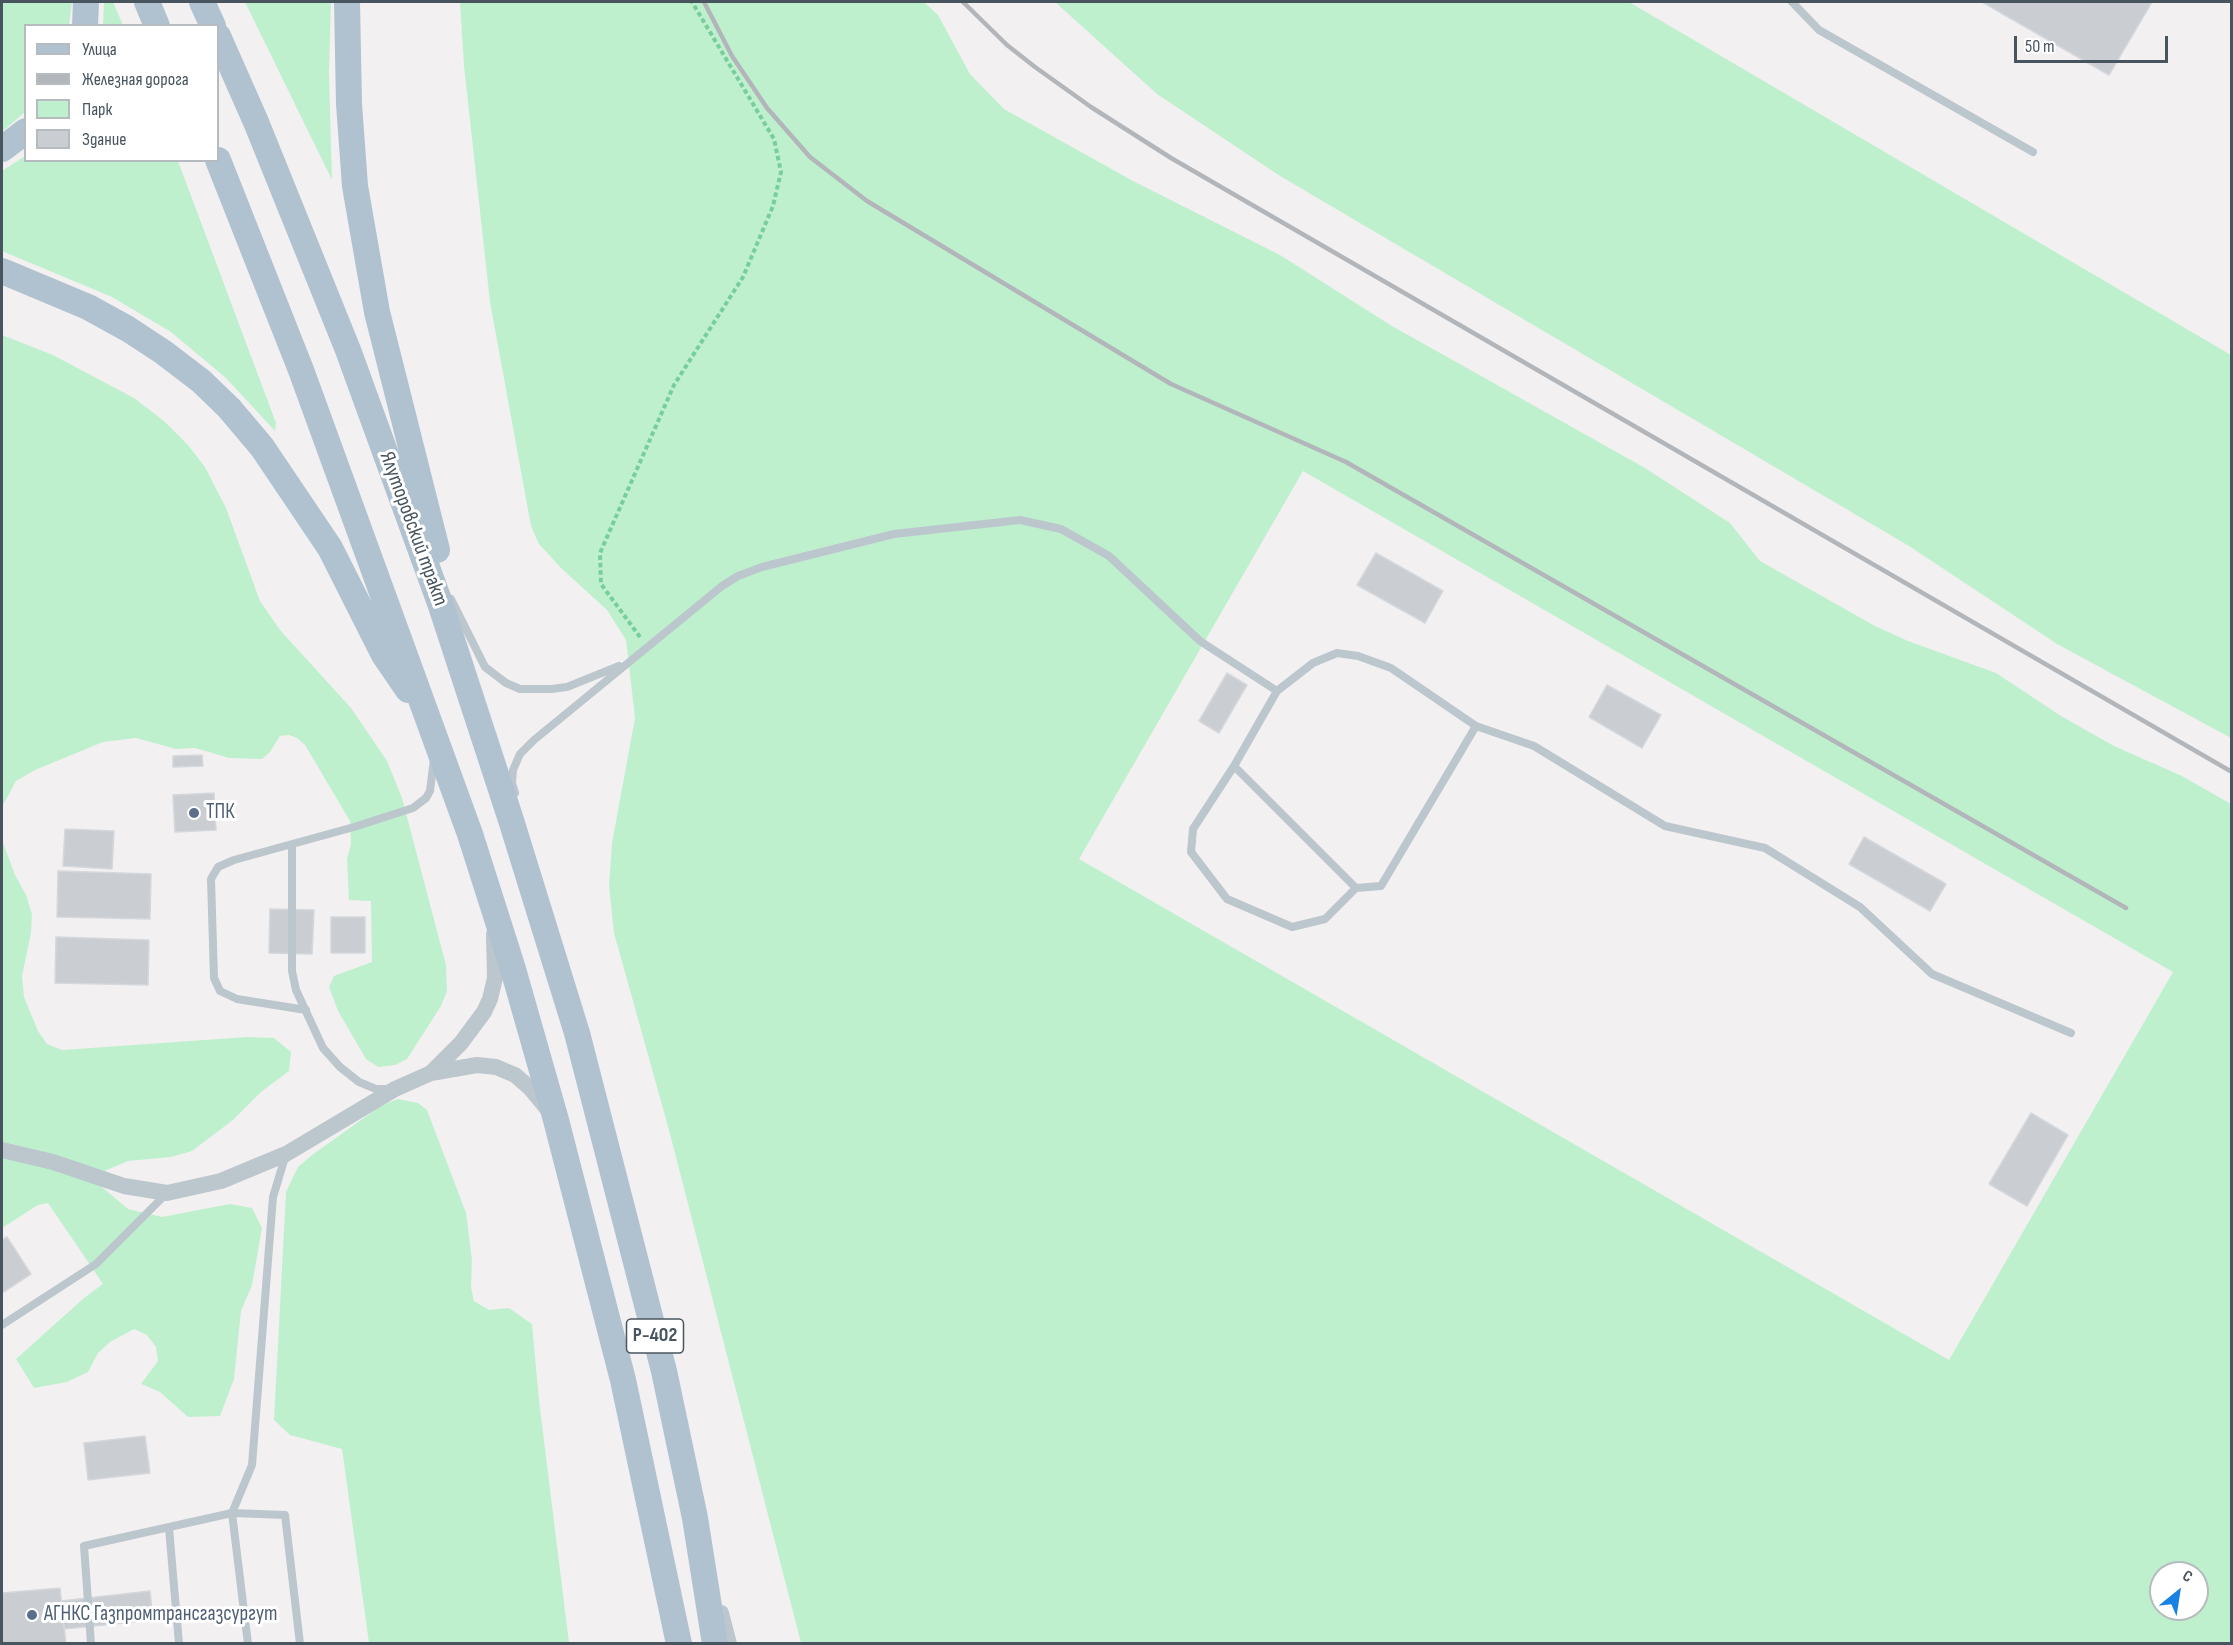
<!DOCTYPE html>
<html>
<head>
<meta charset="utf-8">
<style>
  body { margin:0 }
  #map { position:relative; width:2233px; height:1645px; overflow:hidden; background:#f3f0f1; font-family:"Sofia Sans Condensed",sans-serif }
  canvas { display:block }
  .frame { position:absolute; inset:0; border:3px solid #48555e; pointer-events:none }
  .legend { position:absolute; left:24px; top:24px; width:195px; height:138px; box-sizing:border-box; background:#fff; border:2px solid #b6bbbf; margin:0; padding:8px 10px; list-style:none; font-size:18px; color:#48555e }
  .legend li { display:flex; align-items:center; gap:12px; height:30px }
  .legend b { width:30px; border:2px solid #b6bbbf }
  .north { position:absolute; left:2149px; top:1561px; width:60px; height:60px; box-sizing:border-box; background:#fff; border:2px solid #b6bbbf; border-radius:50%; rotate:30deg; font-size:16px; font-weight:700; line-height:24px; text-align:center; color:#48555e }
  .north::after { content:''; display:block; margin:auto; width:21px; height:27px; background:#1982e5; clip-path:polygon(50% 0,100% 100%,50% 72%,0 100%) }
  .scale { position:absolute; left:2014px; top:36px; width:154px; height:27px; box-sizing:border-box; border:3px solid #48555e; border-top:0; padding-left:8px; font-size:18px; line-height:21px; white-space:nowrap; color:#48555e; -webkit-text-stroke:4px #fff; paint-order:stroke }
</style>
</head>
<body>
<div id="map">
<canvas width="2233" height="1645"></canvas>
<div class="frame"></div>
<ul class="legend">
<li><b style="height:8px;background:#b0c2cf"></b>Улица</li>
<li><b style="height:8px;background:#b2b6bb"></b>Железная дорога</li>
<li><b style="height:16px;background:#bff0ce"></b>Парк</li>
<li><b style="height:16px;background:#caced3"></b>Здание</li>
</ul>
<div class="north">С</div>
<div class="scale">50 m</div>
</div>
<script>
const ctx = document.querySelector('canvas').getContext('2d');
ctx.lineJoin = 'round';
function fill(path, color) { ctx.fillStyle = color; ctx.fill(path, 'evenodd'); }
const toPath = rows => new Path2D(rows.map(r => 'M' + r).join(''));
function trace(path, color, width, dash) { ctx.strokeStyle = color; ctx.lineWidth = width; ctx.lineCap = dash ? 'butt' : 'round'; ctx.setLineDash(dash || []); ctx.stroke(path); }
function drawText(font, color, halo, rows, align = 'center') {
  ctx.font = font + ' "Sofia Sans Condensed",sans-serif'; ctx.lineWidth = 6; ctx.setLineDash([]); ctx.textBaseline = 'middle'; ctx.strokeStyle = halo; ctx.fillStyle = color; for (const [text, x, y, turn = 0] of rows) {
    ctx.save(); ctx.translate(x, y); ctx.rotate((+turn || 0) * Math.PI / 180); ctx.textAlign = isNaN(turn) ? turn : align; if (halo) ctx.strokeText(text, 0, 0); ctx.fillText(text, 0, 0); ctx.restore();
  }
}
const green = toPath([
  [2,2,72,2,69,25,26,26,25,112,2,132],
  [104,2,113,2,123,25,103,25],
  [245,2,331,2,329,72,332,180],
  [460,2,924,2,938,15,970,74,1004,109,1133,181,1280,255,1392,326,1645,468,1730,523,1760,561,1875,626,1908,641,1996,673,2061,716,2114,746,2182,776,2231,804,2231,1643,801,1643,669,1130,614,933,609,886,612,843,635,718,626,640,607,610,561,568,539,544,531,526,490,302,464,66],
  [1303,471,2173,972,1949,1360,1079,859],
  [2161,1573,2197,1573,2197,1609,2161,1609],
  [1055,2,1629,2,2231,355,2231,738,2057,644,1909,546,1280,176,1157,94],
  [25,156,26,160,178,161,276,423,275,431,226,378,171,332,112,297,2,251,2,171],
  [2,335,53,355,134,398,164,421,188,445,205,467,226,508,260,601,280,630,351,708,387,761,402,798,446,965,447,991,441,1006,407,1059,395,1065,378,1067,366,1059,338,1011,329,987,334,976,372,962,371,901,349,900,347,859,351,844,350,821,305,745,297,738,289,735,280,736,270,752,262,759,229,758,195,748,176,749,136,738,103,742,35,770,16,781,2,807],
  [2,840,15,875,26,895,32,914,31,933,22,976,24,997,38,1031,47,1044,62,1050,247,1037,274,1038,291,1052,289,1071,261,1092,233,1120,192,1151,171,1157,128,1161,102,1172,96,1182,128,1209,162,1217,230,1204,252,1208,262,1228,252,1285,241,1311,234,1379,220,1416,188,1417,160,1392,141,1384,158,1361,156,1347,147,1335,134,1329,110,1342,98,1353,88,1372,67,1382,34,1388,16,1359,84,1298,103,1284,48,1203,38,1205,2,1228],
  [398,1099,418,1103,427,1110,466,1213,472,1260,471,1287,474,1301,489,1310,509,1308,532,1324,539,1400,569,1643,369,1643,342,1449,290,1435,274,1420,286,1192,298,1167,312,1155,382,1105]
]);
const building = toPath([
  [1982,2,2152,2,2109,75,1982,2],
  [1376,553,1443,591,1425,623,1357,585,1376,553],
  [1227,673,1247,685,1219,733,1199,721,1227,673],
  [1607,685,1661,715,1642,748,1589,717,1607,685],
  [202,755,203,766,173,767,173,756,202,755],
  [214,793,216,830,175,832,173,795,214,793],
  [65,829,114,831,112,869,63,866,65,829],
  [1864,837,1946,884,1930,911,1849,864,1864,837],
  [58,871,151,874,150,919,57,917,58,871],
  [270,909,314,910,312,954,269,953,270,909],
  [331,917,365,917,365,953,331,953,331,917],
  [56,937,149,940,148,985,55,983,56,937],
  [2031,1113,2068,1135,2027,1206,1989,1184,2031,1113],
  [7,1237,31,1274,2,1293,2,1240,7,1237],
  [145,1436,150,1473,88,1480,84,1443,145,1436],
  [60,1588,66,1644,2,1644,2,1593,60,1588],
  [150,1591,153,1620,64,1629,61,1601,150,1591]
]);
const path = toPath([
  [640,637,601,584,600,553,674,385,743,277,773,206,781,172,774,139,692,2]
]);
const lane = toPath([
  [1792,2,1819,30,2033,152],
  [451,599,485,667,506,683,520,689,551,689,567,687,619,666],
  [1476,726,1381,886,1356,888,1234,766,1277,691,1313,663,1337,653,1358,656,1391,668,1476,726,1534,746,1665,826,1765,848,1860,907,1932,974,2071,1033],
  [1234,766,1193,829,1191,852,1227,899,1292,927,1325,919,1356,888],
  [515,793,512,783,513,770,520,754,534,740,722,586,738,576,762,567,894,534,1020,520,1061,529,1109,556,1200,641,1277,691],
  [292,845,292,971,296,990,323,1048,340,1067,359,1082,376,1089,388,1089],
  [306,1010,237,999,220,991,214,978,211,879,218,867,234,860,354,827,413,808,426,798,430,791,434,759],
  [2,1325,96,1264,167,1193],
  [169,1528,179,1644],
  [91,1644,84,1546,232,1513,285,1515,300,1644],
  [248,1644,232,1513,252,1465,273,1197,286,1154]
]);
const street = toPath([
  [431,1073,461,1043,484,1012,490,999,495,978,494,934],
  [2,1150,53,1162,124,1186,167,1193,221,1181,286,1154,395,1089,431,1073,477,1065,496,1067,515,1075,530,1088,549,1111],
  [721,1613,729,1644]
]);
const primary = toPath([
  [147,2,157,26],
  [202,2,213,26],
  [347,2,349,104,355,186,377,312,437,550],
  [85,26,86,2],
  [218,36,256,122,348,350,440,603,511,820,577,1033,664,1371,695,1518,715,1644],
  [2,149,26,131],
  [218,160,301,370,470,834,513,969,556,1120,623,1380,679,1644],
  [2,271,88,307,128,329,163,352,201,381,229,408,262,447,330,548,384,655,408,690]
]);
const rail = toPath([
  [704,2,732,56,767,108,810,157,867,201,1171,384,1346,462,2126,908],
  [963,2,1007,45,1035,67,1091,107,1171,158,2232,772]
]);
const markers = [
  [194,813,6,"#5c6f8a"],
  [32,1615,6,"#5c6f8a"]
];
const shields = [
  [655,1336,57]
];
const shieldNames = [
  ["Р-402",655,1336]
];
const streetNames = [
  ["Ялуторовский тракт",413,529,70]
];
const serviceNames = [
  ["ТПК",206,813],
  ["АГНКС Газпромтрансгазсургут",44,1615]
];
fill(green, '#bff0ce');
fill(building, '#caced3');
trace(building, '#d4d7dc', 1.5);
trace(path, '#77ce9c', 4, [4.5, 3]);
trace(lane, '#bcc6cd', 8);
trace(street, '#bcc6cd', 16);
trace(primary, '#b0c2cf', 26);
trace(rail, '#b2b6bb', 4.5);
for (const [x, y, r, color] of markers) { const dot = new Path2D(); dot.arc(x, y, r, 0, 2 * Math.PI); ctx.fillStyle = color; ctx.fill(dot); trace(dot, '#fff', 2); }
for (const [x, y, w] of shields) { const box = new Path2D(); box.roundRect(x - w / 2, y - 17, w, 34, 4.5); ctx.fillStyle = '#fff'; ctx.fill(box); trace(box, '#48555e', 1.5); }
drawText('bold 20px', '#48555e', null, shieldNames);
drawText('21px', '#48555e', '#fff', streetNames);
drawText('21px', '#4e5e75', '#fff', serviceNames, 'left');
</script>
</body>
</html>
